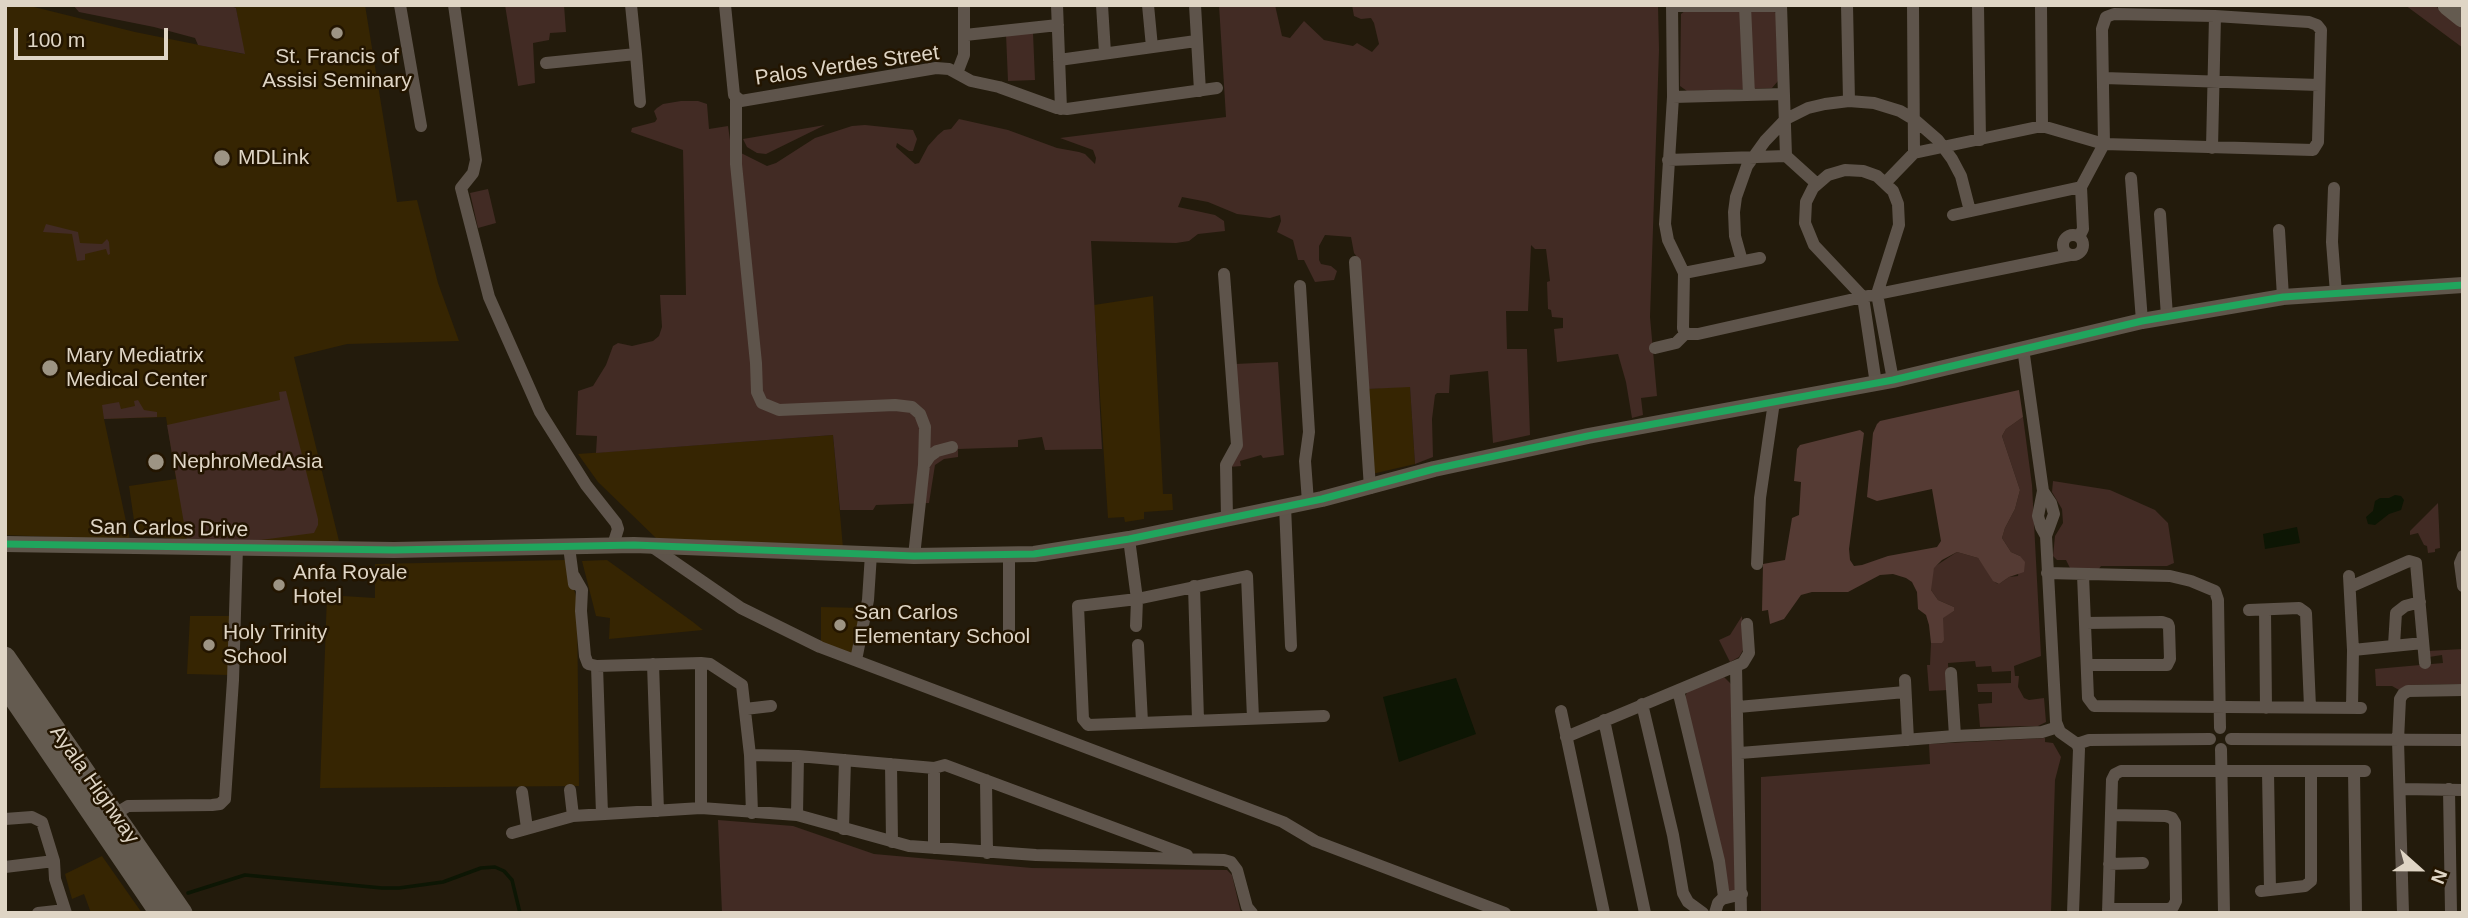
<!DOCTYPE html>
<html>
<head>
<meta charset="utf-8">
<style>
  body { margin:0 }
  #map { position:relative; width:2468px; height:918px; overflow:hidden; background:#231b0c; font-family:Helvetica,sans-serif }
  canvas { display:block }
  .frame { position:absolute; inset:0; border:7px solid #dfd5c5; pointer-events:none }
  .north { position:absolute; left:2384px; top:834px; width:70px; height:70px; -webkit-text-stroke:5px #231500; paint-order:stroke; rotate:111deg; font-size:19px; font-weight:700; line-height:28px; text-align:center; color:#dfd5c5 }
  .north::after { content:''; display:block; margin:auto; width:24px; height:32px; background:#dfd5c5; clip-path:polygon(50% 0,100% 100%,50% 72%,0 100%) }
  .scale { position:absolute; left:14px; top:28px; width:154px; height:32px; box-sizing:border-box; border:4px solid #dfd5c5; border-top:0; padding-left:9px; font-size:21px; line-height:24px; white-space:nowrap; color:#dfd5c5; -webkit-text-stroke:5px #231500; paint-order:stroke }
</style>
</head>
<body>
<div id="map">
<canvas width="2468" height="918"></canvas>
<div class="frame"></div>
<div class="north">N</div>
<div class="scale">100 m</div>
</div>
<script>
const ctx = document.querySelector('canvas').getContext('2d');
ctx.lineJoin = 'round';
function fill(path, color) { ctx.fillStyle = color; ctx.fill(path, 'evenodd'); }
const toPath = rows => new Path2D(rows.map(r => 'M' + r).join(''));
function trace(path, color, width, dash) { ctx.strokeStyle = color; ctx.lineWidth = width; ctx.lineCap = dash ? 'butt' : 'round'; ctx.setLineDash(dash || []); ctx.stroke(path); }
function drawText(font, color, halo, rows, align = 'center') {
  ctx.font = font + ' Helvetica,sans-serif'; ctx.lineWidth = 5; ctx.setLineDash([]); ctx.textBaseline = 'middle'; ctx.strokeStyle = halo; ctx.fillStyle = color; for (const [text, x, y, turn = 0] of rows) {
    ctx.save(); ctx.translate(x, y); ctx.rotate((+turn || 0) * Math.PI / 180); ctx.textAlign = isNaN(turn) ? turn : align; if (halo) ctx.strokeText(text, 0, 0); ctx.fillText(text, 0, 0); ctx.restore();
  }
}
const built = toPath([
  [5,5,26,5,135,32,244,54,236,8,229,5,365,5,397,202,417,200,438,283,459,341,347,344,294,357,339,541,187,541,136,534,129,486,176,479,166,417,104,419,130,540,5,535],
  [1153,296,1163,494,1172,494,1173,510,1144,512,1144,519,1125,522,1124,517,1108,518,1094,305],
  [1410,386,1415,464,1372,474,1367,389],
  [833,435,843,548,657,539,598,482,578,454],
  [566,560,577,600,579,786,320,788,327,595,375,598,375,564],
  [607,560,693,622,703,630,609,639,610,618,596,616,582,561],
  [821,607,863,608,854,655,821,643],
  [190,616,231,616,229,675,187,674],
  [102,856,142,913,91,913,84,894,72,899,65,874]
]);
const green = toPath([
  [73,5,229,5,236,8,245,54,198,45,195,38,154,27,79,12],
  [505,5,564,5,566,32,550,33,549,40,533,43,535,83,518,86],
  [1219,5,1275,5,1282,36,1290,38,1304,21,1324,40,1353,46,1357,43,1372,52,1379,44,1374,23,1371,18,1361,19,1354,16,1352,5,1658,5,1659,50,1650,317,1657,396,1641,398,1643,415,1632,418,1626,382,1618,354,1557,362,1554,329,1563,328,1563,318,1552,317,1551,310,1548,309,1547,282,1550,281,1546,249,1535,249,1531,245,1528,311,1506,311,1507,349,1527,349,1530,435,1493,443,1488,371,1450,375,1449,393,1437,393,1435,395,1432,419,1433,457,1415,464,1410,387,1367,389,1357,257,1354,253,1351,237,1325,235,1319,246,1319,260,1321,264,1331,266,1337,271,1334,280,1315,282,1304,260,1298,260,1293,240,1277,232,1281,221,1280,215,1270,218,1237,214,1208,202,1182,197,1178,207,1215,215,1224,221,1225,231,1198,234,1189,241,1176,243,1091,241,1102,449,1045,450,1042,437,1018,440,1018,447,958,449,958,457,944,459,935,465,929,503,876,505,873,510,840,510,833,435,596,453,597,436,576,435,578,391,593,386,606,365,613,346,618,343,632,346,653,341,659,336,662,327,660,295,686,295,683,150,631,132,632,128,655,122,657,119,654,111,657,108,663,104,681,101,698,101,707,104,709,129,728,126,730,140,739,152,767,166,776,163,815,138,852,126,865,125,913,130,917,139,913,151,909,151,897,143,896,147,915,164,919,163,928,146,938,135,944,130,951,129,959,119,1008,130,1057,148,1079,152,1085,154,1095,164,1096,158,1093,150,1060,138,1226,117],
  [2405,5,2434,5,2463,27,2463,48],
  [1769,9,1776,13,1778,81,1772,88,1687,91,1680,86,1681,14,1686,10],
  [1033,33,1035,80,1008,81,1006,34],
  [825,125,766,154,757,153,747,147,743,139],
  [488,189,496,223,478,228,470,193],
  [46,224,78,232,80,243,102,244,107,239,109,242,110,254,108,255,106,249,85,254,85,260,77,261,72,234,43,232],
  [1278,362,1284,455,1263,458,1261,455,1240,461,1241,466,1230,467,1235,364],
  [286,391,318,519,318,525,314,533,253,541,187,541,167,425,280,400,279,392],
  [138,400,144,410,157,412,157,417,104,419,102,405,119,402,121,409,135,406,134,401],
  [2023,417,2032,485,2041,656,2014,666,2015,676,2019,676,2018,687,2024,698,2029,700,2044,698,2046,722,2038,726,1980,727,1978,704,1992,703,1992,692,1978,692,1977,684,2011,683,2011,671,1992,672,1991,666,1976,667,1975,661,1948,663,1949,690,1929,691,1927,665,1930,665,1931,643,1942,643,1943,617,1954,611,1954,607,1938,600,1931,590,1931,578,1934,567,1957,552,1978,558,1996,583,1999,584,2009,577,2018,576,2020,556,2011,552,2002,538,2005,528,2015,509,2020,490,2002,436,2006,429],
  [2053,481,2110,490,2155,510,2168,523,2174,563,2167,566,2101,566,2098,570,2071,570,2066,560,2057,560,2053,556,2055,536,2063,523,2062,509,2052,492],
  [2438,503,2440,548,2435,549,2435,552,2428,553,2427,546,2424,545,2418,533,2410,535,2410,531],
  [1742,616,1743,650,1739,657,1730,662,1719,640,1730,635],
  [2463,649,2463,684,2408,685,2399,690,2392,686,2376,686,2375,669,2443,663,2442,655,2429,657,2428,651],
  [1724,677,1732,685,1736,889,1733,892,1729,891,1685,697,1687,692],
  [2045,738,2045,742,2053,743,2061,757,2055,780,2051,913,1761,913,1761,777,1930,764,1929,744],
  [718,820,793,826,874,854,1032,868,1227,870,1232,875,1241,913,722,913]
]);
const forest = toPath([
  [2019,390,2023,417,2006,429,2002,436,2020,490,2015,509,2005,528,2002,538,2011,552,2020,556,2025,562,2024,572,2009,577,1999,584,1993,581,1978,558,1957,552,1942,560,1934,568,1931,590,1938,600,1954,607,1954,611,1943,618,1944,640,1942,643,1931,643,1929,625,1926,615,1918,609,1917,592,1912,582,1906,578,1893,574,1880,575,1848,592,1812,592,1801,595,1784,619,1770,624,1768,610,1762,611,1763,564,1785,560,1792,518,1799,515,1801,482,1794,481,1797,449,1800,445,1860,430,1864,433,1849,549,1850,560,1854,566,1862,565,1888,556,1937,547,1941,541,1932,489,1877,501,1867,497,1873,433,1877,424,1880,421]
]);
const water = toPath([
  [2395,495,2401,496,2404,500,2401,510,2389,514,2375,525,2368,524,2366,517,2373,511,2375,501,2380,498,2389,498],
  [2297,527,2300,543,2265,549,2263,534],
  [1456,678,1476,734,1399,762,1383,697]
]);
const stream = toPath([
  [188,893,245,875,382,888,399,888,443,882,481,868,495,867,504,871,512,880,520,913]
]);
const street = toPath([
  [400,5,421,126],
  [454,5,476,160,473,173,461,188,489,297,540,412,586,485,616,523,618,529,613,545],
  [725,5,734,95,741,101,936,68,949,69,971,81,999,87,1057,108,1067,109,1217,88],
  [1057,5,1061,109],
  [1102,5,1105,53],
  [1148,5,1152,47],
  [1195,5,1200,91],
  [1672,5,1673,97,1665,224,1668,240,1684,273,1683,328,1685,334],
  [1781,5,1786,156],
  [1847,5,1849,101],
  [1913,5,1914,153],
  [1978,5,1980,140],
  [2041,5,2042,126],
  [1672,6,1781,6],
  [1745,6,1749,95],
  [965,35,1058,25],
  [636,54,640,102],
  [1059,60,1196,41],
  [546,63,636,54,631,5],
  [957,73,964,55,964,5],
  [2104,78,2319,85],
  [1673,97,1784,94],
  [736,98,736,164,756,363,757,392,762,403,779,410,895,405,912,407,920,414,925,427,924,465],
  [2212,148,2215,16],
  [1668,160,1786,156,1817,184],
  [2131,178,2142,321],
  [1886,182,1914,153,2042,126,2104,144,2313,150,2318,142,2321,30,2317,25,2309,22,2215,16,2114,14,2106,17,2102,29,2104,144,2081,187,1953,215],
  [2334,188,2332,242,2336,293],
  [2160,214,2167,316],
  [2279,230,2283,297],
  '2063 245a10 10 0 1 1 20 0a10 10 0 1 1-20 0Z',
  [2079,237,2083,229,2081,187],
  [1742,261,1735,236,1734,212,1736,197,1747,166,1765,141,1786,119,1808,108,1825,104,1849,101,1874,103,1900,111,1915,120,1938,140,1952,159,1961,176,1970,211],
  [1355,262,1370,488],
  [1684,273,1760,258],
  [1224,274,1237,445,1226,465,1227,518],
  [1300,286,1309,432,1305,461,1308,502],
  [1655,348,1676,343,1685,334,1698,334,1863,297,2070,255],
  [2023,348,2043,491,2051,503,2054,514,2046,536,2056,722,2060,732,2077,744,2079,749,2073,913],
  [1876,384,1863,297,1814,245,1805,223,1806,202,1813,188,1828,175,1845,170,1863,171,1877,176,1893,191,1898,204,1899,225,1877,294,1893,380],
  [2043,491,2038,516,2041,527,2046,536],
  [1285,506,1291,646],
  [1129,539,1137,599,1136,626],
  [651,546,741,608,820,647,1283,822,1315,841,1505,913],
  [569,547,574,584],
  [914,556,924,465,930,456,937,451,952,447],
  [2463,556,2460,563,2463,586],
  [1757,564,1760,498,1774,402],
  [2047,573,2170,576,2191,581,2215,591,2218,600,2220,728],
  [2083,575,2088,698,2094,706,2361,708],
  [574,576,582,590,581,611,585,656,588,664,597,666,701,663,710,664,742,685,750,755,752,813],
  [2349,576,2353,650,2352,708],
  [1194,586,1198,720],
  [2350,587,2409,561,2416,563,2425,663],
  [2249,610,2299,608,2306,613,2310,707],
  [2265,610,2266,708],
  [2085,623,2162,622,2168,624,2169,627,2170,659,2167,665,2087,665],
  [1009,635,1009,556],
  [1138,645,1142,722],
  [2394,645,2396,613,2405,606,2420,602],
  [2353,650,2423,643],
  [856,660,868,600,871,554],
  [701,663,701,808],
  [653,664,658,811],
  [597,666,602,814],
  [1736,666,1741,913],
  [1951,673,1955,736],
  [1905,680,1908,740],
  [1678,690,1719,861,1724,897],
  [1642,704,1673,835,1683,893,1688,902,1703,913],
  [1738,707,1905,692],
  [745,709,771,706],
  [1561,711,1604,913],
  [1253,718,1247,576,1137,599,1078,606,1083,719,1088,725,1324,716],
  [1604,720,1645,913],
  [1566,737,1743,663,1749,653,1747,624],
  [2231,739,2463,740],
  [2077,744,2089,740,2210,739],
  [2221,749,2224,913],
  [1740,753,1955,736,2042,732,2058,727],
  [750,755,798,756,934,768,945,765,1187,855],
  [891,764,892,842],
  [2354,771,2356,913],
  [2268,772,2270,890],
  [986,780,987,853],
  [2401,789,2463,790],
  [2449,789,2451,913],
  [570,790,573,816],
  [522,792,527,828],
  [115,814,128,806,212,805,220,804,225,799,233,680,237,547],
  [797,815,798,756],
  [5,819,32,817,42,822,54,861,55,879,66,913],
  [843,829,845,760],
  [512,833,573,816,701,808,797,815,909,846,1036,855,1224,860,1231,862,1237,870,1247,907,1252,913],
  [934,848,934,768],
  [2109,864,2143,863],
  [5,867,54,861],
  [2261,891,2305,886,2311,881,2311,771],
  [2108,909,2168,909,2173,907,2176,901,2175,823,2172,818,2166,816,2111,815],
  [38,913,65,910],
  [1715,913,1718,903,1722,899,1742,894],
  [2108,913,2112,780,2115,774,2121,771,2365,771],
  [2403,913,2398,740,2400,699,2403,694,2408,691,2463,690]
]);
const secondary = toPath([
  [5,544,394,550,634,545,914,556,1034,554,1129,539,1322,499,1434,469,1588,436,1893,380,2142,321,2283,297,2463,285]
]);
const highway = toPath([
  [2448,5,2463,17],
  [5,657,182,913],
  [5,685,160,913]
]);
const cycleway = toPath([
  [5,544,394,550,634,545,914,556,1034,554,1129,539,1322,499,1434,469,1588,436,1893,380,2142,321,2283,297,2463,285]
]);
const markers = [
  [337,33,7,"#9d9484"],
  [222,158,9,"#9d9484"],
  [50,368,9,"#9d9484"],
  [156,462,9,"#9d9484"],
  [279,585,7,"#9d9484"],
  [840,625,7,"#9d9484"],
  [209,645,7,"#9d9484"]
];
const poiNames = [
  ["St. Francis of",337,57,"center"],
  ["Assisi Seminary",337,81,"center"],
  ["MDLink",238,158],
  ["Mary Mediatrix",66,356],
  ["Medical Center",66,380],
  ["NephroMedAsia",172,462],
  ["Anfa Royale",293,573],
  ["Hotel",293,597],
  ["San Carlos",854,613],
  ["Elementary School",854,637],
  ["Holy Trinity",223,633],
  ["School",223,657]
];
const streetNames = [
  ["Palos Verdes Street",847,66,-8],
  ["San Carlos Drive",169,529,1],
  ["Ayala Highway",94,785,55]
];
fill(built, '#362502');
fill(green, '#422b24');
fill(forest, '#553b34');
fill(water, '#0d1604');
trace(stream, '#0d1604', 3.5);
trace(street, '#5e544b', 12);
trace(secondary, '#5f564b', 16);
trace(highway, '#645b50', 21);
trace(cycleway, '#20a55d', 7);
for (const [x, y, r, color] of markers) { const dot = new Path2D(); dot.arc(x, y, r, 0, 2 * Math.PI); ctx.fillStyle = color; ctx.fill(dot); trace(dot, '#231500', 2.5); }
drawText('21px', '#dfd5c5', '#231500', poiNames, 'left');
drawText('21px', '#dfd5c5', '#231500', streetNames);
</script>
</body>
</html>
